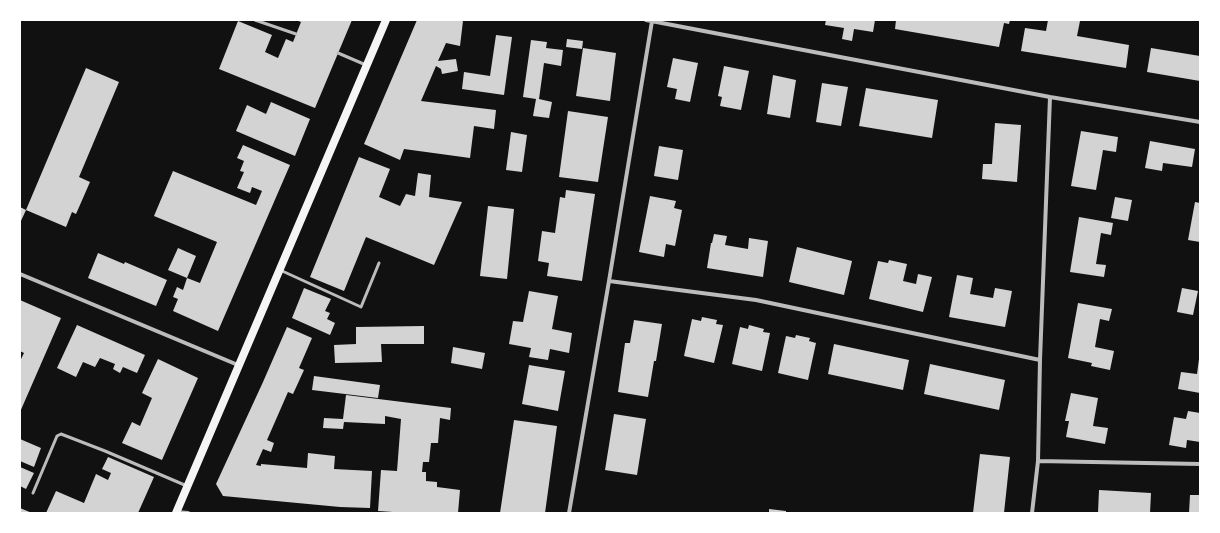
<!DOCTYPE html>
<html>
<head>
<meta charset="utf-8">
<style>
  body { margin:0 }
  #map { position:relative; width:1220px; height:533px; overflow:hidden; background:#111; font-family:"Source Sans 3",sans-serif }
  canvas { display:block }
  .frame { position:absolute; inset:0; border:21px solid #fff; pointer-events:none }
</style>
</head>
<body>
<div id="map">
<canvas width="1220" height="533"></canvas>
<div class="frame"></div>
</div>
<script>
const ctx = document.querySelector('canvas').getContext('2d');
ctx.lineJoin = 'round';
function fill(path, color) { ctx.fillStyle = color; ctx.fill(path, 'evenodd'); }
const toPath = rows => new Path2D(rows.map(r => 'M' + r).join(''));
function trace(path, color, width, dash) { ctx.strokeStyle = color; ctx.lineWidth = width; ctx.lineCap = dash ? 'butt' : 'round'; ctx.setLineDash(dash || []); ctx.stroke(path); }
const building = toPath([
  [296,20,352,20,315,108,219,69,238,21,272,35,265,52,278,58,286,39,293,42,301,22],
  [417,20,463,21,460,46,446,43,438,61,456,59,458,71,442,74,441,69,436,66,421,101,496,110,494,129,474,126,470,158,404,149,400,160,364,144],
  [826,20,875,20,873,32,854,29,852,41,842,39,844,28,825,25],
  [896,20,1010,20,1009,24,1004,23,999,47,895,29],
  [1048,20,1080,21,1077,36,1129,45,1126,68,1021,51,1025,28,1046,31],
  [496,35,512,37,504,95,462,89,464,72,490,76],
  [567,39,583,41,582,49,566,47],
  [531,40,547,42,546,48,563,50,561,66,544,63,539,99,552,102,549,118,533,116,536,99,523,97],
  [583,48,616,53,610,101,576,96],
  [1151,48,1200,56,1200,81,1147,72],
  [673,58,698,63,690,102,675,99,677,89,667,87],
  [724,66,749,71,741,110,720,106,722,97,718,96],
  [86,68,119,82,79,177,90,182,76,214,72,212,66,227,26,210,20,223,20,207,26,210],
  [773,75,796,80,790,118,767,114],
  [822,83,848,87,841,126,816,122],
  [866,88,938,100,932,138,859,126],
  [271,102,310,119,295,156,236,131,247,105,266,114],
  [568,111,608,117,598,182,559,177],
  [995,123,1021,125,1017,182,982,179,983,164,992,164],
  [1081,131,1118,137,1116,152,1103,150,1096,190,1071,186],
  [511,132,527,135,522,172,506,170],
  [1150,141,1195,149,1192,167,1163,163,1162,171,1145,168],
  [243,145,290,165,218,331,173,311,178,299,173,297,177,287,183,290,187,278,168,270,178,248,196,256,187,278,200,283,217,242,154,216,173,171,256,205,262,191,252,187,250,193,237,188,244,172,240,171,244,161,237,158],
  [659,146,683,150,678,180,654,176],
  [359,157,390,169,379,197,400,206,406,194,415,196,418,173,431,175,429,197,462,202,434,265,366,237,344,291,310,277],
  [566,190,595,194,582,281,547,276,549,263,538,261,542,231,555,233,560,197,565,198],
  [650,196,676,201,674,208,682,210,675,246,666,244,664,257,639,252],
  [1115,197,1132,200,1128,221,1111,218],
  [1195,202,1200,203,1200,242,1188,240],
  [488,206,514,209,507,279,480,276],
  [1079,217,1113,223,1111,235,1101,233,1096,264,1106,265,1104,277,1070,272],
  [714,234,727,236,725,245,748,249,749,238,768,241,763,277,707,268,711,243,712,243],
  [797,247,852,261,844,295,789,282],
  [98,253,124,264,125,262,167,280,156,306,88,278],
  [889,260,907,264,903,281,916,284,918,274,932,277,923,312,869,299,878,261,888,263],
  [957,275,973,278,970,294,993,298,995,288,1012,291,1005,327,949,317],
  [304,288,331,299,325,311,330,313,327,319,335,323,330,335,292,318],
  [1182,288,1198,291,1193,315,1177,312],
  [529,291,558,296,552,329,572,333,569,353,550,349,548,360,529,357,531,348,509,344,513,321,523,322],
  [20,300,61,318,20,412,20,361,24,353,20,351],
  [1078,303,1112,309,1109,321,1100,319,1095,347,1114,351,1110,370,1091,366,1092,363,1068,358],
  [702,317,717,320,716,324,723,325,714,363,684,356,692,319,701,321],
  [634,320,662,324,656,361,654,361,648,397,618,392,625,343,630,343],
  [77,325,145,355,137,373,123,367,120,373,113,369,115,364,100,358,95,367,83,362,76,377,57,368],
  [749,325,764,329,763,332,770,333,762,371,732,364,740,327,748,329],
  [424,326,424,344,381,344,382,362,335,363,334,345,356,344,356,327],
  [287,327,312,338,299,368,304,370,293,394,288,392,267,440,274,443,271,452,263,449,256,465,261,466,261,464,307,468,308,453,335,456,334,469,372,471,370,508,340,507,223,496,216,484,263,382],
  [796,335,810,338,809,341,816,343,808,380,778,373,786,336,795,338],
  [834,344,909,360,903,390,828,374],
  [453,347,485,353,482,369,451,363],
  [158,359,198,378,162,460,122,443,132,422,140,426,152,398,142,393],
  [1199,359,1200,393,1178,389,1181,372,1197,374],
  [930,364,1005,380,999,410,924,394],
  [529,365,565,371,558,411,522,404],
  [314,376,380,385,378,398,312,390],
  [1071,393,1098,398,1093,426,1108,428,1105,444,1066,437,1069,421,1065,421],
  [346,395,451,408,450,420,440,418,438,443,431,443,429,462,423,462,422,472,426,472,426,481,437,482,437,487,460,490,458,513,435,512,435,513,408,513,378,511,381,470,397,471,401,419,385,416,385,424,344,422,343,429,323,428,324,418,343,419],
  [1188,411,1200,413,1200,442,1187,440,1186,448,1169,445,1174,417,1186,419],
  [614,414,646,419,637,475,605,470],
  [514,420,557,426,545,513,500,513],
  [20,439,41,448,34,467,20,461],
  [980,454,1010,457,1004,513,973,513],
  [108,457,154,477,138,513,46,513,56,491,84,503,96,474,108,480,111,473,102,469],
  [20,467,34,473,26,489,20,486],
  [1099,490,1151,493,1150,513,1098,513],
  [1190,495,1200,495,1200,513,1189,513],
  [20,508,32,513,20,513],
  [769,509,786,511,786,513,769,513]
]);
const service = toPath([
  [255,20,296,34],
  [338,53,366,65],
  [280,270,361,307,379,263],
  [33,493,57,436,61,434,105,451,187,486]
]);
const minor = toPath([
  [646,20,1050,97,1200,122],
  [20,274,238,365],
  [609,281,756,300,1040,360],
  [1038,461,1200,464],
  [176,512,188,513],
  [569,513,609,281,652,21],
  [1032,513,1038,461,1040,360,1050,97]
]);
const secondary = toPath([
  [176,513,386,20]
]);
fill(building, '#d3d3d3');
trace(service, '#bcbcbc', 3);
trace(minor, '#bcbcbc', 4);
trace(secondary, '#f5f5f5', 8);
</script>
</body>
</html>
